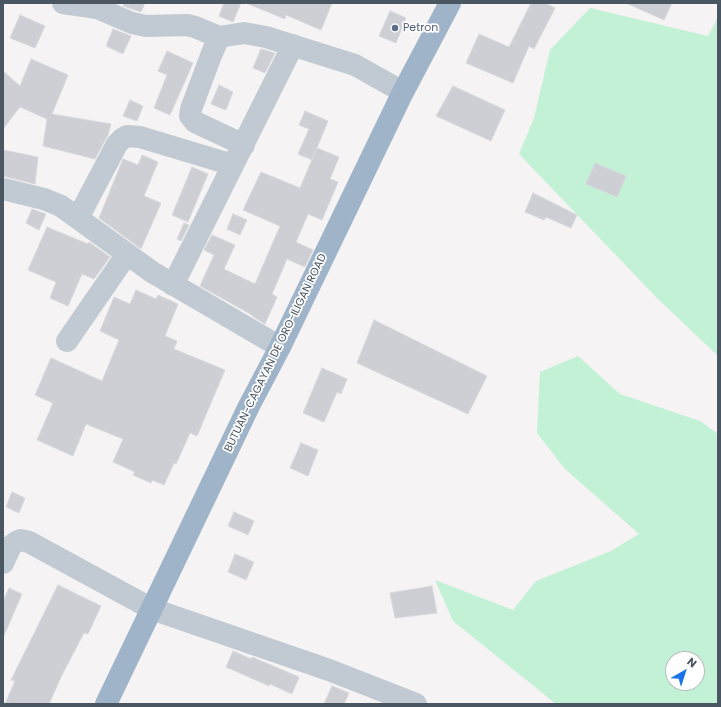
<!DOCTYPE html>
<html>
<head>
<meta charset="utf-8">
<style>
  body { margin:0 }
  #map { position:relative; width:721px; height:707px; overflow:hidden; background:#f5f3f3; font-family:Poppins,sans-serif }
  canvas { display:block }
  .frame { position:absolute; inset:0; border:4px solid #4a5661; pointer-events:none }
  .north { position:absolute; left:665px; top:651px; width:40px; height:40px; box-sizing:border-box; background:#fff; border:1px solid #b7bbc0; border-radius:50%; rotate:39deg; font-size:11px; font-weight:700; line-height:16px; text-align:center; color:#4a5661 }
  .north::after { content:''; display:block; margin:auto; width:14px; height:18px; background:#1a73e8; clip-path:polygon(50% 0,100% 100%,50% 72%,0 100%) }
</style>
</head>
<body>
<div id="map">
<canvas width="721" height="707"></canvas>
<div class="frame"></div>
<div class="north">N</div>
</div>
<script>
const ctx = document.querySelector('canvas').getContext('2d');
ctx.lineJoin = 'round';
function fill(path, color) { ctx.fillStyle = color; ctx.fill(path, 'evenodd'); }
const toPath = rows => new Path2D(rows.map(r => 'M' + r).join(''));
function trace(path, color, width, dash) { ctx.strokeStyle = color; ctx.lineWidth = width; ctx.lineCap = dash ? 'butt' : 'round'; ctx.setLineDash(dash || []); ctx.stroke(path); }
function drawText(font, color, halo, rows, align = 'center') {
  ctx.font = font + ' Poppins,sans-serif'; ctx.lineWidth = 3.5; ctx.setLineDash([]); ctx.textBaseline = 'middle'; ctx.strokeStyle = halo; ctx.fillStyle = color; for (const [text, x, y, turn = 0] of rows) {
    ctx.save(); ctx.translate(x, y); ctx.rotate((+turn || 0) * Math.PI / 180); ctx.textAlign = isNaN(turn) ? turn : align; if (halo) ctx.strokeText(text, 0, 0); ctx.fillText(text, 0, 0); ctx.restore();
  }
}
const green = toPath([
  [590,8,708,36,718,17,718,356,656,297,519,154,534,118,550,50],
  [578,356,620,394,700,421,718,434,718,704,556,704,453,621,435,580,513,610,536,581,611,551,639,534,564,468,537,433,540,372],
  [673,659,697,659,697,683,673,683]
]);
const building = toPath([
  [125,3,145,3,141,12,123,6,125,3],
  [224,3,241,3,233,22,219,16,224,3],
  [246,3,332,3,321,30,286,15,285,19,246,3],
  [531,3,545,3,555,8,534,49,529,46,513,83,466,63,479,34,509,47,531,3],
  [626,3,672,3,664,20,626,3],
  [390,11,406,18,396,43,379,36,390,11],
  [20,15,45,26,35,48,10,38,20,15],
  [113,29,131,36,123,54,106,46,113,29],
  [261,49,275,53,265,73,253,68,261,49],
  [167,51,193,63,170,115,154,108,167,75,158,71,167,51],
  [31,59,68,75,52,114,111,124,108,135,95,159,43,146,47,119,20,107,3,129,3,71,20,86,31,59],
  [219,85,233,92,226,110,211,104,219,85],
  [453,86,505,110,491,141,436,116,453,86],
  [130,100,143,106,137,121,123,116,130,100],
  [305,111,328,121,312,160,298,154,309,129,299,125,305,111],
  [317,148,339,157,330,179,338,182,322,220,308,214,296,242,313,250,305,267,287,259,272,294,277,297,265,324,252,316,252,315,200,286,214,255,204,250,212,235,235,245,224,269,255,284,280,226,243,210,261,172,300,188,317,148],
  [3,150,38,157,35,184,3,176,3,150],
  [142,155,158,162,144,196,161,203,141,249,99,218,123,159,138,165,142,155],
  [595,163,626,176,617,197,586,184,595,163],
  [192,167,208,174,188,222,172,215,192,167],
  [533,193,577,215,571,228,546,217,544,220,525,212,533,193],
  [32,209,46,214,39,230,26,223,32,209],
  [233,214,247,220,240,235,227,229,233,214],
  [184,223,189,225,181,241,177,239,184,223],
  [47,227,88,244,89,242,110,257,94,279,82,274,68,306,50,298,56,282,28,270,47,227],
  [136,290,156,299,158,295,178,304,165,336,177,341,174,349,225,370,197,436,190,433,176,464,174,463,164,485,152,480,151,483,133,475,135,472,113,462,123,439,86,424,73,456,37,440,53,403,35,395,51,358,102,381,119,340,100,331,114,297,130,304,136,290],
  [374,320,487,376,468,414,357,363,374,320],
  [322,368,347,379,341,394,337,392,324,422,303,413,322,368],
  [301,443,318,450,308,476,290,468,301,443],
  [12,492,25,498,19,513,6,507,12,492],
  [234,512,254,521,248,535,228,526,234,512],
  [235,554,254,562,246,580,228,572,235,554],
  [58,585,101,606,88,634,84,633,61,677,49,704,5,704,15,681,11,680,58,585],
  [432,586,437,613,395,618,390,593,432,586],
  [9,588,22,594,3,638,3,601,9,588],
  [233,651,251,659,252,657,299,677,292,694,270,684,269,686,226,667,233,651],
  [332,686,349,693,344,704,324,704,332,686]
]);
const minor = toPath([
  [63,3,97,8,132,23,146,26,187,25,195,27,219,37],
  [244,145,195,122,190,116,191,109,212,53,219,37,244,33,266,37,355,65,403,92],
  [3,189,44,199,61,206,152,272,280,347],
  [78,218,117,144,122,139,127,136,140,137,233,165],
  [173,285,293,45],
  [67,341,127,254],
  [3,563,11,546,16,542,21,540,29,542,152,609]
]);
const tertiary = toPath([
  [152,609,329,670,416,704]
]);
const trunk = toPath([
  [106,704,249,406,280,347,403,92,450,3]
]);
const markers = [
  [395,28,4,"#5c6f8a"]
];
const serviceNames = [
  ["Petron",403,28]
];
const streetNames = [
  ["BUTUAN-CAGAYAN DE ORO-ILIGAN ROAD",276,353,-64]
];
fill(green, '#c3f1d5');
fill(building, '#cdcfd5');
trace(building, '#d7d9de', 1);
trace(minor, '#c1cad2', 22);
trace(tertiary, '#c1cad2', 22);
trace(trunk, '#9fb4c9', 22);
for (const [x, y, r, color] of markers) { const dot = new Path2D(); dot.arc(x, y, r, 0, 2 * Math.PI); ctx.fillStyle = color; ctx.fill(dot); trace(dot, '#fff', 1.5); }
drawText('11px', '#4e5e75', '#fff', serviceNames, 'left');
drawText('11px', '#4a5661', '#fff', streetNames);
</script>
</body>
</html>
